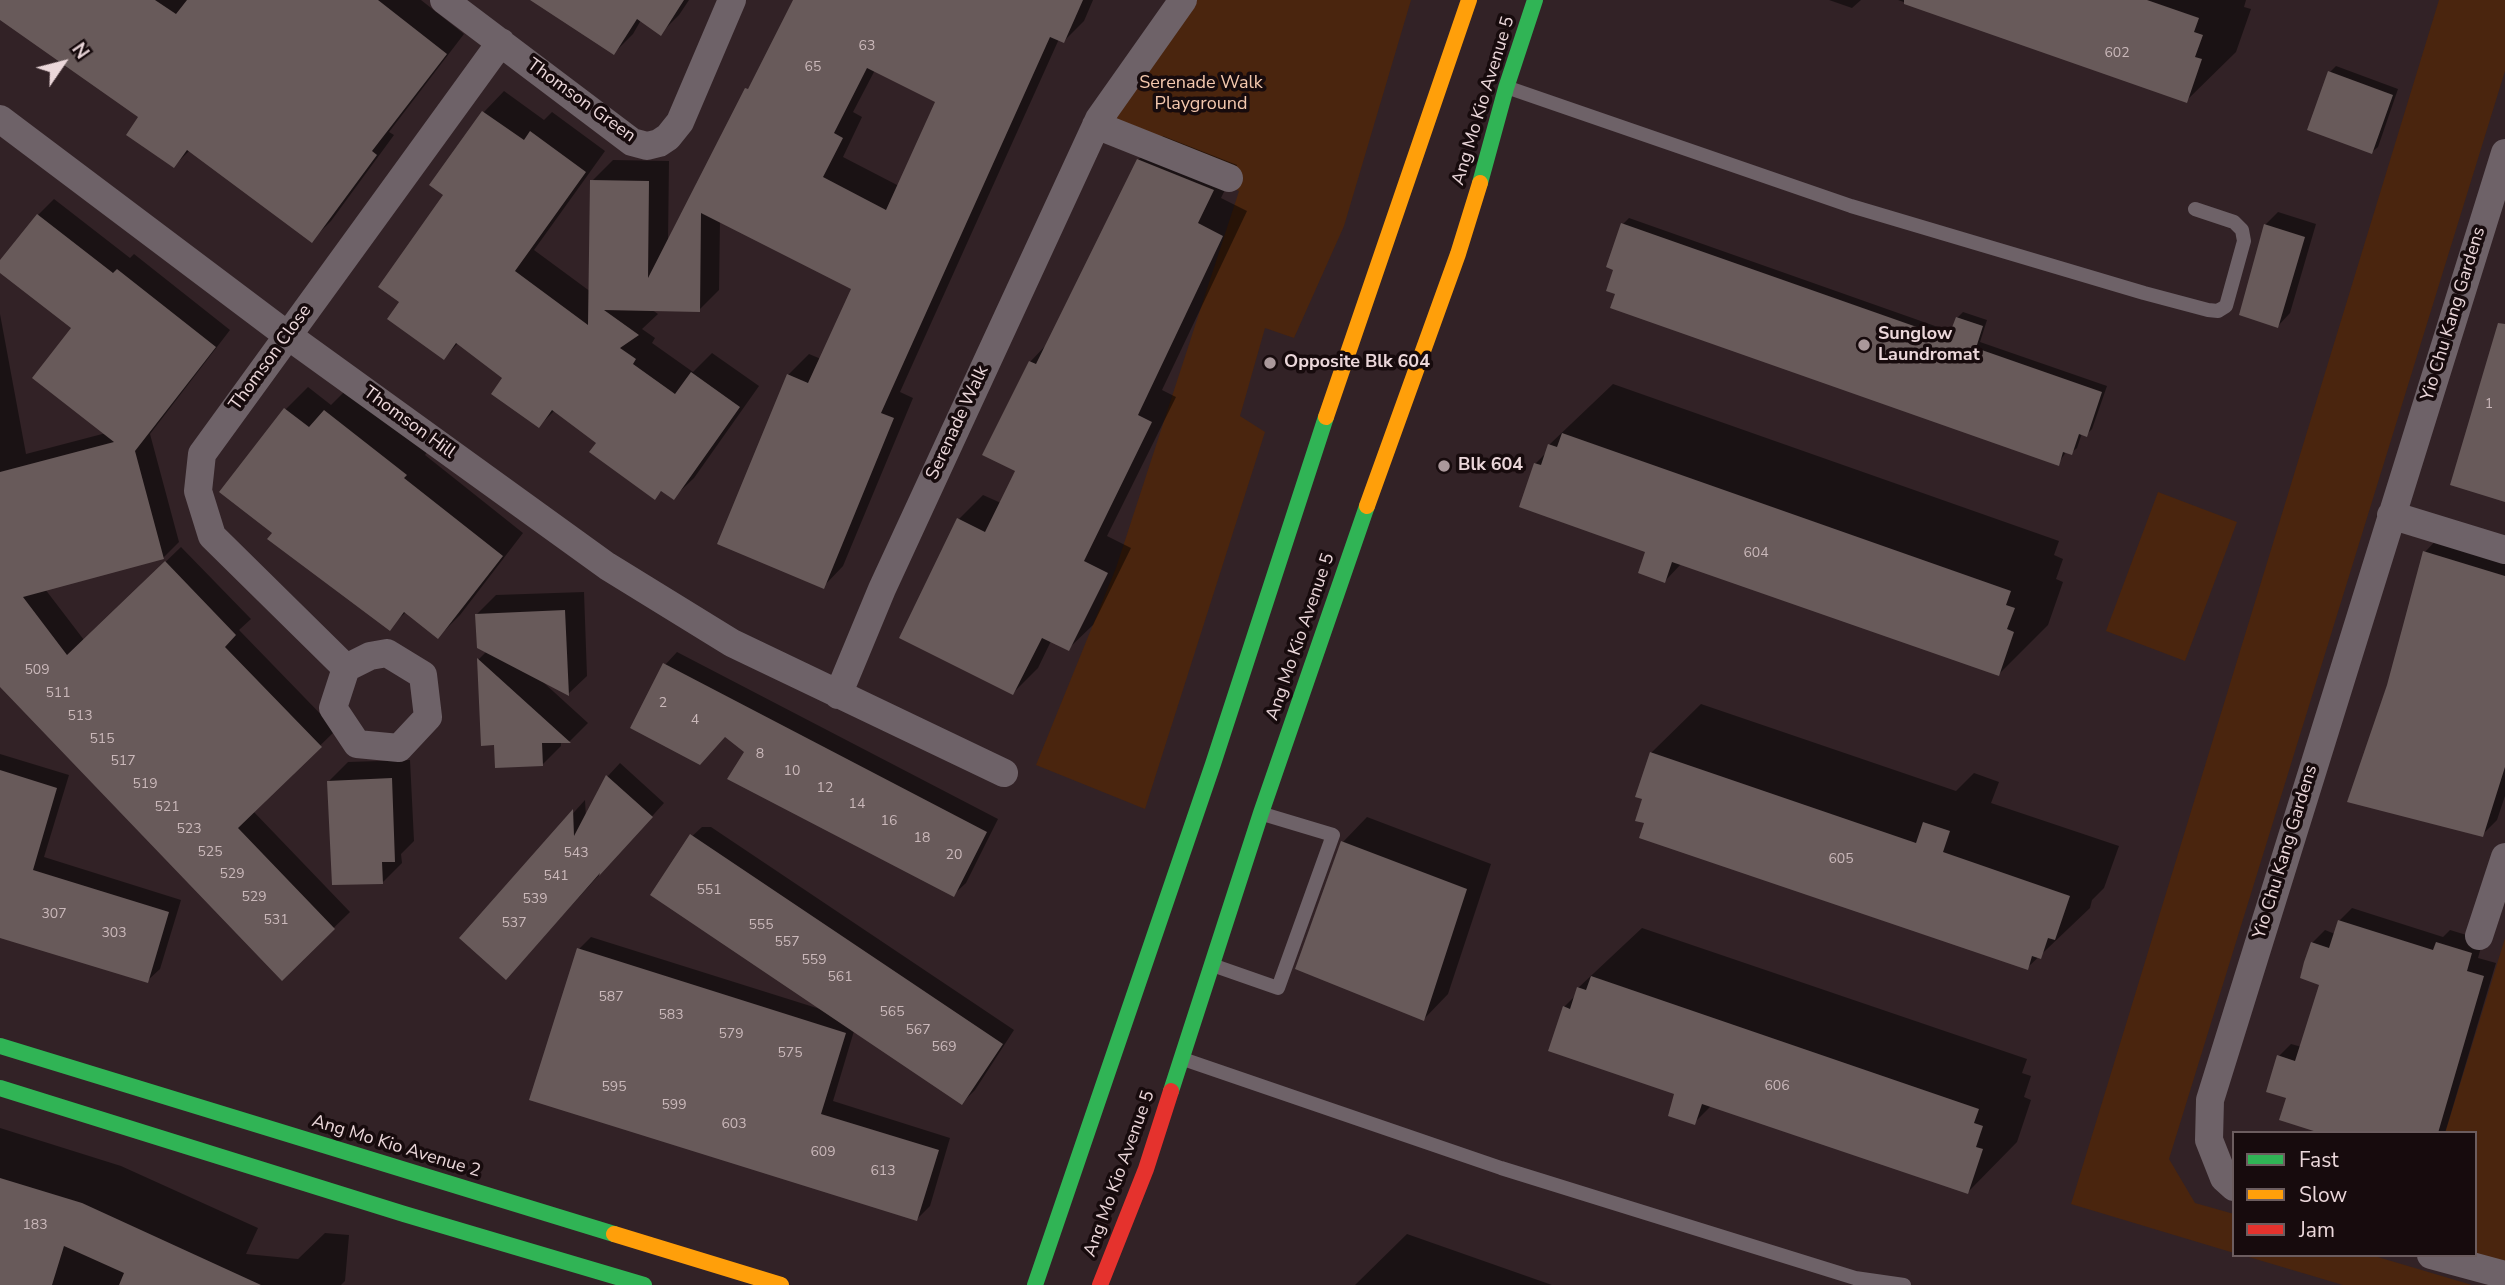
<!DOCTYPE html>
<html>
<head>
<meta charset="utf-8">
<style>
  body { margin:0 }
  #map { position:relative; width:2505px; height:1285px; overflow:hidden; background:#322226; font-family:"Nunito Sans",sans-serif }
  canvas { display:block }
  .legend { position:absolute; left:2232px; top:1131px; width:245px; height:126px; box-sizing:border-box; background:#170b0d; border:2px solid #6c5d5f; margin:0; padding:9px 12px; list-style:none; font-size:21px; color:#ebd7da }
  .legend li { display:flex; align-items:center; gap:14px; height:35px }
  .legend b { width:35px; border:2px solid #6c5d5f }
  .north { position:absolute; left:28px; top:28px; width:70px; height:70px; -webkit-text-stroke:5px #170b0d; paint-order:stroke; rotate:55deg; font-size:19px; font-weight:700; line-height:28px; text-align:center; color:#ebd7da }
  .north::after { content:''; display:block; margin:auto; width:24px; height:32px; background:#ebd7da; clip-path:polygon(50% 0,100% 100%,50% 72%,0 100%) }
</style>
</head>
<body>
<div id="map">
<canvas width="2505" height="1285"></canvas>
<ul class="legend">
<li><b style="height:9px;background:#30b455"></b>Fast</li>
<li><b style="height:9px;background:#ff9f0a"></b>Slow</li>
<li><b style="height:9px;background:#e5322d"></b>Jam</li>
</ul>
<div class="north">N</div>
</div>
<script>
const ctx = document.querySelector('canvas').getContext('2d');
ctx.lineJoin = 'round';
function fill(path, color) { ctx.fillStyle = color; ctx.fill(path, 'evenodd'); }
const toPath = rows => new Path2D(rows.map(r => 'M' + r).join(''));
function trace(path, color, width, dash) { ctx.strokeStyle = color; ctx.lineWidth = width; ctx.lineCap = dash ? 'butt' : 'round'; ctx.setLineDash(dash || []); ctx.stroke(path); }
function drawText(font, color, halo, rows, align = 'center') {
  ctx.font = font + ' "Nunito Sans",sans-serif'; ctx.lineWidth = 7; ctx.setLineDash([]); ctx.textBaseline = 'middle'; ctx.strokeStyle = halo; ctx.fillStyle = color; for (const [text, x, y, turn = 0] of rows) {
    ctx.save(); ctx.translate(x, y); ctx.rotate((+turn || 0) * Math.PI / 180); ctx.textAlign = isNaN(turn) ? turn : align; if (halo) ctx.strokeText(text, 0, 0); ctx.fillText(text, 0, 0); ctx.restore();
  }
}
const green = toPath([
  [1183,0,1411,0,1344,226,1294,338,1265,328,1240,416,1265,432,1145,809,1036,765,1116,568,1239,191,1099,119],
  [2439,0,2505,0,2505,71,2169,1159,2195,1203,2234,1214,2234,1253,2071,1204],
  [2158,492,2237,522,2185,661,2106,631],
  [2505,938,2505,1272,2475,1255,2475,1133,2445,1133],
  [2242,1255,2371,1255,2472,1285,2343,1285]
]);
const shadow = toPath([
  [0,0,421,0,464,34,389,132,394,135,331,221,312,240,190,150,174,166,140,116,0,18],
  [534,0,689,0,679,15,661,33,641,20,633,34,614,53],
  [795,0,1093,0,1084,21,1064,41,1059,39,900,392,913,398,843,566,823,587,788,375,809,354,821,359,853,288,720,220,719,290,699,310,651,309,658,314,642,329,655,338,652,343,693,372,712,353,759,386,694,478,673,498,662,490,655,497,599,442,555,410,539,426,505,377,458,343,444,358,402,302,445,195,432,185,484,112,504,91,544,120,552,112,605,151,534,250,591,292,592,181,613,160,669,161,668,243],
  [875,70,937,101,899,186,843,157,862,117,853,112],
  [1829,0,1861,0,1852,8],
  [1898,0,2246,0,2244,7,2251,9,2236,52,2186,101],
  [2336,66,2398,89,2378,147,2372,152,2330,72],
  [1163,136,1237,165,1221,198,1247,211,1162,390,1176,397,1107,536,1131,548,1093,625,1068,649,1051,641,1038,668,1013,693,959,519,983,495,1001,503,1017,470,1030,362,1048,343,1138,160],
  [54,199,130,258,134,254,230,330,150,434,179,542,163,558,45,589,84,640,181,547,251,619,239,630,336,730,253,811,350,912,282,978,0,684,0,314,26,454,106,433,73,328,0,271,0,263,38,215],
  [2278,212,2316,224,2290,313,2278,326,2265,225],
  [1629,218,1952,332,1957,318,1963,312,1987,320,1980,342,2107,386,2092,429,2086,435,2082,433,2077,448,2071,453,2066,452,2058,464,1617,293,1615,269,1623,224],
  [1613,384,2059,541,2054,555,2063,559,2056,579,2063,582,2048,625,1999,674,1682,563,1665,581,1647,551,1535,464,1547,452,1550,444],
  [308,387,331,405,347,389,427,452,425,455,523,533,460,615,438,637,406,612,389,628,221,491,286,409],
  [2439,537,2505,557,2505,796,2497,820,2482,835,2389,685,2425,552],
  [584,592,587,676,568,694,543,682,588,723,570,741,561,741,561,746,542,765,496,744,482,744,479,659,487,651,477,614,496,595],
  [677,652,998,819,966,883,953,895,747,752,665,665],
  [1701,704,1956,791,1974,773,1999,782,1991,803,2119,846,2104,888,2092,900,2090,908,2027,968,1646,822,1644,798,1651,753],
  [0,754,69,775,44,857,181,900,160,969,147,981,0,935],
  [410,760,414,841,401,854,402,863,383,882,329,781,348,762],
  [620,763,664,803,506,978,461,938,585,800,586,818,608,776],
  [1367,817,1491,864,1448,994,1424,1019,1343,842],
  [702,827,711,827,1014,1030,975,1090,962,1103,854,1031,833,1101,950,1138,930,1206,917,1219,579,949,591,937,820,1009,688,840],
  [2352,908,2443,937,2450,930,2483,940,2478,958,2496,963,2445,1133,2326,1133,2288,1097,2279,1056,2291,1044,2302,1047,2321,984,2312,943,2325,930,2335,934,2339,921],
  [1642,928,2027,1059,2022,1073,2031,1076,2024,1097,2031,1100,2017,1142,1968,1192,1712,1105,1694,1123,1677,1093,1564,1007,1576,995,1578,988],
  [0,1128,121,1166,258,1228,246,1254,298,1259,325,1233,349,1235,345,1281,341,1285,0,1285],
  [1407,1234,1552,1285,1355,1285]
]);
const building = toPath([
  [0,0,155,0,176,14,187,0,378,0,447,54,372,151,377,155,312,243,187,150,174,168,126,135,138,117,0,20],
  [530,0,684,0,661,36,637,19,614,55],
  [793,0,1083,0,1064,43,1050,37,881,413,894,418,824,589,717,544,787,374,808,383,851,289,701,213,700,312,604,310,639,335,620,348,636,359,633,364,675,394,691,372,740,407,674,500,661,491,655,500,589,452,596,443,552,410,539,428,491,394,502,378,456,343,444,360,387,319,399,302,378,287,443,195,429,185,482,111,524,140,530,131,586,172,515,271,588,325,590,180,649,181,648,278,745,88,748,89],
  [867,68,935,102,886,210,823,177,843,138,834,133],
  [1904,0,2147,0,2199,18,2194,32,2203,35,2195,57,2202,59,2187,103,1904,4],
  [2328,71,2393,95,2372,154,2307,130],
  [1137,159,1214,190,1198,223,1223,236,1138,415,1152,422,1084,561,1108,573,1069,651,1042,638,1013,695,899,638,957,518,985,532,1015,471,982,455,1029,361,1036,364],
  [37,214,113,273,117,269,216,347,135,451,164,559,23,597,67,655,165,561,236,635,225,647,322,747,238,828,335,929,282,981,0,687,0,472,114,442,32,378,71,328,0,273,0,260],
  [1621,223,1948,338,1956,317,1983,326,1976,348,2102,392,2087,437,2079,434,2072,455,2063,452,2059,466,1610,308,1615,294,1606,291,1613,270,1606,267],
  [2264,224,2305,237,2278,328,2239,315],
  [2498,323,2505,324,2505,502,2450,485],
  [284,408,309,427,324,410,407,475,404,478,503,556,438,639,404,612,390,631,267,539,272,533,219,492],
  [1562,433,2011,591,2006,605,2015,608,2007,629,2014,632,1999,676,1672,562,1665,583,1638,573,1645,552,1519,507,1534,463,1541,465,1548,444,1557,447],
  [2423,551,2505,576,2505,767,2483,837,2347,802,2387,685],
  [565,610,569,696,477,648,475,614],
  [477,658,571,743,542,743,543,766,495,768,494,745,481,746],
  [663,663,987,832,954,897,727,779,744,752,725,737,700,765,630,728],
  [1650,752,1916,843,1923,822,1950,831,1943,852,2070,896,2055,940,2048,938,2041,959,2032,956,2028,970,1639,838,1644,823,1635,821,1642,799,1635,797],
  [0,770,57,788,33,870,169,912,148,983,0,938],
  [606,775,653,817,599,876,600,873,506,980,459,938,573,809,574,836],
  [392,778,395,862,382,862,383,884,332,885,327,781],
  [690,834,1003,1044,962,1105,650,895],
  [1341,841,1467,889,1424,1021,1295,969],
  [2338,920,2433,950,2436,942,2472,953,2467,971,2484,976,2438,1133,2320,1133,2279,1120,2286,1098,2266,1092,2271,1075,2277,1055,2295,1061,2319,985,2300,978,2304,962,2311,942,2329,948],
  [577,948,846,1033,821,1114,939,1150,917,1221,529,1100],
  [1591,976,1979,1109,1974,1123,1983,1126,1976,1147,1983,1149,1968,1194,1702,1104,1695,1125,1668,1116,1674,1094,1548,1051,1563,1006,1570,1009,1577,987,1586,990],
  [0,1178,82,1203,261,1285,119,1285,124,1273,64,1246,52,1285,0,1285]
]);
const lane = toPath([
  [1509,88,1851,206,2144,293,2208,310,2218,311,2226,306,2244,241,2242,230,2234,222,2195,209],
  [1215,966,1278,988,1333,835,1263,814],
  [1183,1059,1501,1168,1855,1278,1904,1285]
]);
const street = toPath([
  [444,0,632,142,647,146,659,143,668,137,680,122,732,0],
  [0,119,287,335,607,566,732,643,1004,773],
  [1096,125,1229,178],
  [2391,515,2505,550],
  [387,653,423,675,428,717,399,748,357,744,333,708,346,668,370,656,387,653],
  [346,668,212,536,198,491,202,454,501,42],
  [838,695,882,589,1099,119,1183,0],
  [2479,936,2505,857],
  [2234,1187,2224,1178,2209,1140,2210,1100,2505,153],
  [2431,1255,2505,1275]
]);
const fast = toPath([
  [1480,183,1506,88,1535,0],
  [0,1046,614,1234],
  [0,1088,404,1214,644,1285],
  [1171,1091,1261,813,1367,506],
  [1035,1285,1213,764,1326,417]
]);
const slow = toPath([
  [1326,417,1469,0],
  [1367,506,1458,254,1480,183],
  [614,1234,781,1285]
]);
const jam = toPath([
  [1100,1285,1146,1169,1171,1091]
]);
const markers = [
  [1864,345,7,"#aa989b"],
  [1270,363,7,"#aa989b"],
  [1444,466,7,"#aa989b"]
];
const numberNames = [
  ["63",867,47],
  ["602",2117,54],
  ["65",813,68],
  ["1",2489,405],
  ["604",1756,554],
  ["509",37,671],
  ["511",58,694],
  ["2",663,704],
  ["513",80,717],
  ["4",695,721],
  ["515",102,740],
  ["8",760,755],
  ["517",123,762],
  ["10",792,772],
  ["519",145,785],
  ["12",825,789],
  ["14",857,805],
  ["521",167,808],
  ["16",889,822],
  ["523",189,830],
  ["18",922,839],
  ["525",210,853],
  ["543",576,854],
  ["20",954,856],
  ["605",1841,860],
  ["529",232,875],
  ["541",556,877],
  ["551",709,891],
  ["529",254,898],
  ["539",535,900],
  ["307",54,915],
  ["531",276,921],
  ["537",514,924],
  ["555",761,926],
  ["303",114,934],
  ["557",787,943],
  ["559",814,961],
  ["561",840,978],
  ["587",611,998],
  ["565",892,1013],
  ["583",671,1016],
  ["567",918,1031],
  ["579",731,1035],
  ["569",944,1048],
  ["575",790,1054],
  ["606",1777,1087],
  ["595",614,1088],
  ["599",674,1106],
  ["603",734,1125],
  ["609",823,1153],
  ["613",883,1172],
  ["183",35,1226]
];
const parkNames = [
  ["Serenade Walk",1201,84],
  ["Playground",1201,105]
];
const streetNames = [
  ["Thomson Green",581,101,36],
  ["Ang Mo Kio Avenue 5",1484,101,-73],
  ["Yio Chu Kang Gardens",2454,314,-73],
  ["Thomson Close",271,358,-54],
  ["Thomson Hill",409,423,36],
  ["Serenade Walk",958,423,-65],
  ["Ang Mo Kio Avenue 5",1301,637,-71],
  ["Yio Chu Kang Gardens",2286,852,-73],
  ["Ang Mo Kio Avenue 2",396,1147,17],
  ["Ang Mo Kio Avenue 5",1120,1174,-70]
];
const poiNames = [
  ["Sunglow",1878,335],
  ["Laundromat",1878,356],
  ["Opposite Blk 604",1284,363],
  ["Blk 604",1458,466]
];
fill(green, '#4a250e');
fill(shadow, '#0007');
fill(building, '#685a5a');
trace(lane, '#6e6268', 14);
trace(street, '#6e6268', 28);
trace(fast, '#30b455', 16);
trace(slow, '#ff9f0a', 16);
trace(jam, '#e5322d', 16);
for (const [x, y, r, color] of markers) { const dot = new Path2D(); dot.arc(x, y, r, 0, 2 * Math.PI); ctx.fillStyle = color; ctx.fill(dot); trace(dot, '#170b0d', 2.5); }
drawText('14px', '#cab8ba', null, numberNames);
drawText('18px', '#f4c8ae', '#170b0d', parkNames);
drawText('18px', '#ebd7da', '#170b0d', streetNames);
drawText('bold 18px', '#ebd7da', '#170b0d', poiNames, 'left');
</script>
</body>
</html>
